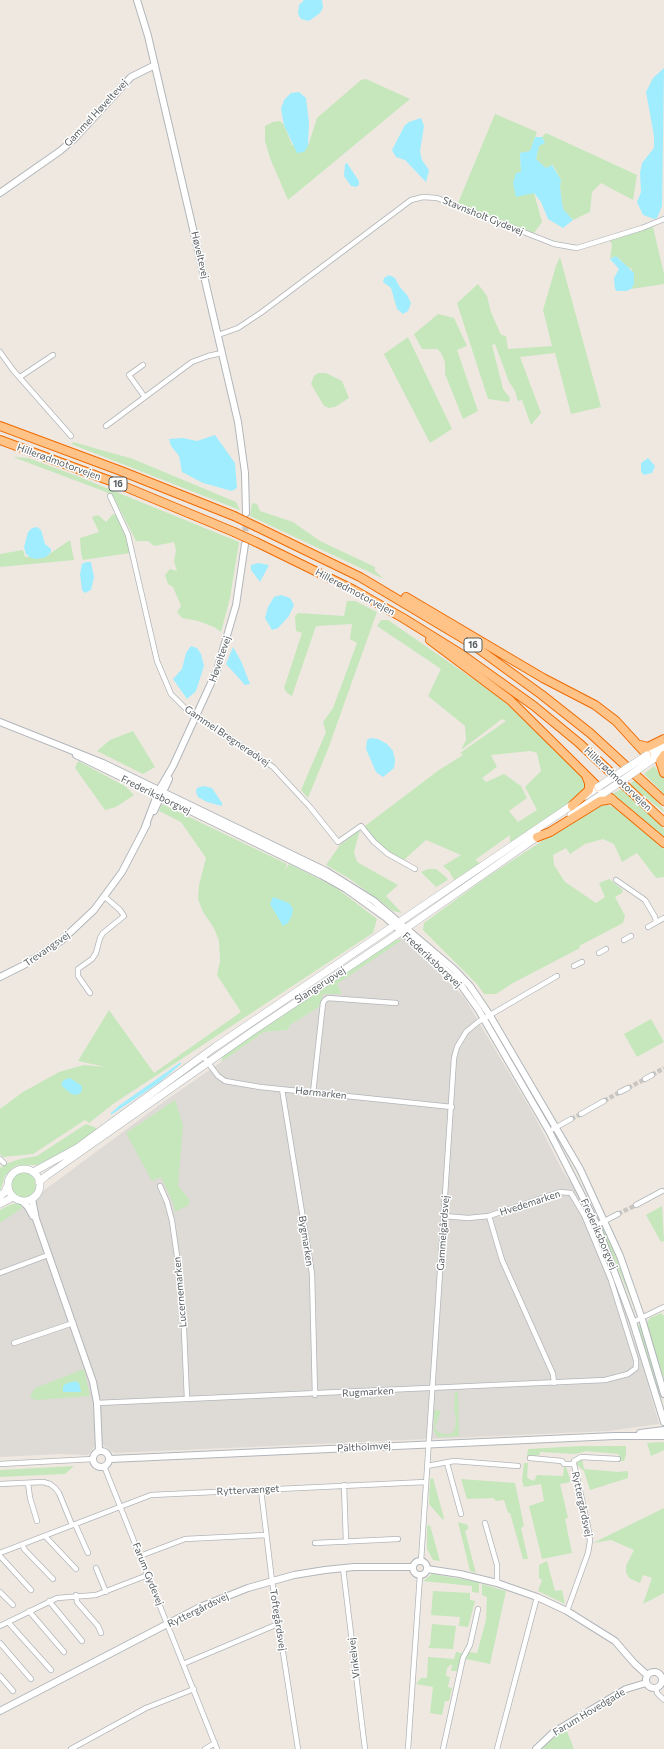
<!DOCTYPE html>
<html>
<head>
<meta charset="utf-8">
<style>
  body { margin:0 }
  canvas { display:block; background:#eee8e1 }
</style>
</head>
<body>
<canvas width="664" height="1749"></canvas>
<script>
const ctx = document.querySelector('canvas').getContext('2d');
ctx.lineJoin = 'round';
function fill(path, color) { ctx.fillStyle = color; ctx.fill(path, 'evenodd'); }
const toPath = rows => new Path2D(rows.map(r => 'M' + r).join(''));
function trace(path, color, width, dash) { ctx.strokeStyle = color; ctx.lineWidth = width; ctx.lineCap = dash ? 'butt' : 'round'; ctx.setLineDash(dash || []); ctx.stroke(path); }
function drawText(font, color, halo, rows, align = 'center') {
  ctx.font = font + ' Commissioner,sans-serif'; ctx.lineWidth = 3; ctx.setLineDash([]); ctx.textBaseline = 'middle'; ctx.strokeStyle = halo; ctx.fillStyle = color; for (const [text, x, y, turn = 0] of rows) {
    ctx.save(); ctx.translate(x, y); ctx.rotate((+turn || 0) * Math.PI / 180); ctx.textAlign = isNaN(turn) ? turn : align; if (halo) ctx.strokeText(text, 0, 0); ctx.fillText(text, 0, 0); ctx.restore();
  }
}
const industrial = toPath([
  [402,936,464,997,535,1117,562,1170,571,1183,585,1208,615,1283,640,1358,659,1424,608,1431,114,1453,103,1445,96,1445,88,1455,59,1454,0,1457,0,1223,162,1103,264,1032,288,1030,290,1025,319,1007,323,994,342,994,337,984,401,940,395,940]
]);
const green = toPath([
  [366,79,410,99,288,200,270,158,265,141,265,126,273,122,280,121,284,125,292,145,308,146,317,118,361,80],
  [495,114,537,132,530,151,520,153,521,172,516,173,534,193,542,222,534,233,458,203],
  [546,133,637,175,633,200,601,183,592,192,590,212,573,220,563,209,560,187,561,180,553,165,546,168,536,159,539,145,545,143,542,137],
  [653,227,664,274,664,284,631,289,634,284,632,269,627,267,619,258,612,257,610,259,612,245,610,241],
  [560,257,601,407,571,414,555,353,520,357,541,413,531,425,522,400,518,401,515,391,509,382,495,344,492,345,503,389,510,398,509,402,488,399,457,303,478,284,487,296,491,312,501,335,506,336,508,349,552,346,543,310,556,266],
  [438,314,454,318,467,346,457,350,478,411,463,419,445,374,445,362,441,353,437,349,422,349,414,334],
  [408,337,452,429,430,443,384,354],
  [318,373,326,373,342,381,349,398,335,407,329,408,324,406,311,384,314,376],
  [73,442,133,459,236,502,240,510,71,444],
  [13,457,28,458,77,476,239,542,230,598,221,632,214,627,198,621,182,618,177,612,181,606,173,587,168,584,165,575,170,569,177,571,174,562,176,550,174,542,154,546,148,541,136,541,114,498,106,492],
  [252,503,257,504,260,511,293,522,320,541,375,567,375,571,384,579,250,516],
  [113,514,116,515,125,532,130,553,83,560,81,553,80,538,99,532,92,517,98,515,106,522],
  [70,540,74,560,0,567,0,554,23,550,25,557,48,555],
  [347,601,355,601,377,612,328,749,308,798,301,790,326,732,323,722,333,708,357,643,350,639,352,624,316,626,292,696,287,693,284,688,302,633,296,631,295,616,298,613,344,616],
  [381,620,388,620,499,697,540,734,584,778,587,784,584,793,510,843,510,835,475,860,480,863,454,880,449,871,443,866,461,855,426,840,404,860,388,852,374,840,365,826,439,770,463,755,460,753,506,721,502,719,461,750,466,740,465,726,428,696,441,669,377,626],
  [530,751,537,753,541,771,525,787,537,810,518,822,509,811,527,798,521,786,504,774,486,782,482,778,497,767,491,755],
  [133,731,155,767,143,774,97,751,110,740],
  [78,761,125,786,134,795,116,807,105,810,75,768],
  [654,766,664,778,664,794,644,774],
  [637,779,664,810,664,812,629,784],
  [626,787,664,829,664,840,612,794],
  [162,804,287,864,285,870,289,864,335,887,377,919,373,933,113,1104,89,1123,85,1120,33,1154,3,1157,0,1154,0,1109,23,1092,59,1072,84,1065,106,1067,78,1061,109,1010,154,1073,241,1012,217,975,220,961,219,941,214,928,203,912,198,899,199,885,206,858,181,822,159,811],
  [608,805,618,809,664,849,664,877,656,878,637,853,622,862,614,844,603,839,585,844,570,854,566,848,553,855,554,865,565,882,596,903,605,897,599,883,609,879,623,890,622,893,615,897,625,916,623,923,579,946,580,948,513,983,496,994,484,994,477,984,423,930,424,923,487,877,596,806],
  [360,830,354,852,357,862,398,885,386,896,402,913,393,911,350,879,326,865,340,845],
  [428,869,436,869,446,877,448,880,436,887,421,872],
  [393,940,402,940,337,984,342,994,323,994,319,1007,290,1025,288,1030,264,1032,221,1062,223,1056,240,1044],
  [651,1019,664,1042,637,1057,624,1034],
  [175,1100,183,1125,178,1186,189,1199,189,1205,175,1212,173,1203,161,1177,152,1181,126,1133],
  [86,1124,99,1129,76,1146,37,1165,18,1165,11,1169,5,1176,0,1192,0,1168,8,1163,20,1159,37,1156],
  '10 1185a13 13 0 1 1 26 0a13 13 0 1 1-26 0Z',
  [12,1204,20,1204,22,1208,0,1223,0,1210],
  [662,1206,664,1241,661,1242,646,1215],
  [603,1228,605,1229,613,1249,637,1314,602,1230],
  [661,1313,664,1316,664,1379,646,1324,650,1318],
  [639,1325,641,1328,664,1409,637,1327],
  [84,1369,90,1396,36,1400,31,1398,31,1394,35,1388],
  [455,1392,458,1392,459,1436,438,1437,434,1432,434,1410,441,1411,435,1427,437,1431,443,1434,451,1434,455,1429,456,1421,454,1409],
  [664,1442,664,1450,651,1456,647,1443],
  [582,1446,626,1446,626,1455,624,1461,620,1461,619,1454,586,1451,576,1454,540,1452,540,1455,527,1456,528,1449],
  [582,1458,584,1469,618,1472,628,1471,628,1478,590,1490,584,1471,577,1465,577,1460],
  [524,1463,528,1463,527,1477,529,1479,534,1481,537,1475,563,1476,564,1467,566,1467,571,1482,560,1484,568,1518,565,1519,572,1553,542,1559,529,1506,544,1501,541,1484,524,1487,522,1481],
  [74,1466,65,1474,0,1477,0,1470],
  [433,1478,444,1518,443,1520,429,1504,430,1479],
  [461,1479,515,1483,524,1526,521,1528,528,1559,523,1559,510,1513,508,1513,504,1500,496,1501,493,1498,467,1499],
  [664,1508,664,1593,643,1604,652,1578,643,1575,640,1583,629,1578,626,1572,626,1566,634,1550,611,1540,593,1543],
  [458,1522,468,1525,468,1529,465,1531,476,1573,470,1571],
  [430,1525,440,1561,433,1560,427,1549,427,1526],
  [547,1561,555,1591,562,1590,565,1604,538,1591,542,1580,539,1578,539,1565],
  [432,1574,479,1582,479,1593,472,1592,472,1586,423,1581],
  [482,1584,506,1591,490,1664,466,1659,468,1652,477,1653,486,1620,487,1597,482,1595],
  [433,1591,470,1593,470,1600,475,1601,468,1627,459,1626,460,1617,431,1615],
  [432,1624,456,1626,453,1649,428,1648,430,1645],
  [456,1652,462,1653,458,1671,451,1671,452,1664,447,1668,446,1676,450,1677,448,1687,452,1688,449,1701,445,1701,442,1715,430,1713,433,1687,416,1684,421,1678,427,1678,428,1657,454,1659],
  [566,1729,574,1749,541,1749,555,1737]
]);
const water = toPath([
  [304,0,322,0,323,8,320,13,309,21,301,19,298,14,299,5],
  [664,68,662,206,657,218,654,219,643,215,637,202,641,192,640,173,642,163,654,148,654,136,646,92,653,78],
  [299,92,306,98,309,122,308,146,304,152,297,153,284,125,281,109,284,100,291,93],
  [421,118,424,126,420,151,422,160,429,170,426,182,405,160,396,157,392,150,405,125,409,122],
  [535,137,542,137,545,143,539,146,536,159,546,168,552,165,561,180,560,187,563,209,573,220,563,228,548,219,541,202,534,193,516,197,513,183,516,173,521,172,520,153,530,151],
  [347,163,359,181,359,185,356,187,351,186,344,176,345,164],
  [616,256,634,273,634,284,631,289,626,291,617,291,615,289,614,278,619,269,610,259],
  [389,275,395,278,399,286,407,295,411,303,408,311,403,314,397,309,391,288,383,282,384,278],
  [215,435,235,463,237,488,232,491,203,483,182,472,179,456,171,446,169,439,183,438,197,441],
  [648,458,655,466,652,473,644,475,641,472,641,463],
  [37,527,41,530,45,544,51,549,51,552,46,557,37,559,31,558,26,554,24,547,28,532,32,528],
  [86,562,91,562,94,577,91,590,85,593,82,590,80,574,82,564],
  [258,563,269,565,260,582,251,570,251,565],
  [281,595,290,598,294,605,289,616,278,628,272,630,265,618,268,607,274,597],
  [191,646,197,648,201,654,204,666,196,691,187,699,173,679,182,669,186,653],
  [233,647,241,661,250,684,245,685,226,664],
  [371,738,378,739,387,744,393,751,395,760,394,768,383,777,376,772,366,749,367,740],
  [203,786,212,788,222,803,222,806,207,802,198,797,196,792,197,788],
  [273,897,289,903,293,909,292,915,288,923,283,926,270,904],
  [181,1062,181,1064,160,1082,111,1115,111,1113,120,1105],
  [70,1078,82,1086,82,1091,79,1094,75,1095,70,1093,62,1086,61,1083,64,1080],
  [75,1381,79,1383,81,1392,63,1392,63,1387,65,1384]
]);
const minorTunnel = toPath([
  [652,1075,664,1068],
  [628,1088,645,1079],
  [604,1101,620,1092],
  [571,1119,581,1114],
  [618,1214,636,1205]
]);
const tertiaryTunnel = toPath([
  [245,540,246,519]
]);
const minor = toPath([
  [218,335,238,328,262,312,411,200,423,197,437,198,554,244,577,248,642,228,664,219],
  [0,352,13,370,71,436],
  [143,365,129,375,144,396],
  [20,377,53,355],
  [106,426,192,362,208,356,222,353],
  [110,496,128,535,157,661,171,694,185,708,273,767,310,807,338,842,361,826,374,842,388,854,415,869],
  [616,880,645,900,655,917,656,922],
  [648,927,664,918],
  [624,940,631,936],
  [599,953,606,949],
  [574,966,582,962],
  [90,993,78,976,78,969,92,959,96,953,100,938,103,933,124,916,120,910,105,897],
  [203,1056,218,1076,225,1081,260,1087,452,1107],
  [645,1079,652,1075],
  [282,1089,312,1274,315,1395],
  [620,1092,628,1088],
  [313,1093,323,1003,325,1000,328,998,396,1003],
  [581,1114,604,1101],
  [553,1129,571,1119],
  [0,1159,4,1163],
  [160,1186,167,1202,172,1221,177,1256,183,1307,187,1399],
  [636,1205,662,1191],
  [489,1216,502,1260,553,1374,554,1383],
  [597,1225,618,1214],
  [0,1273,48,1255],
  [633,1322,664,1307],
  [14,1343,73,1323],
  [97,1403,605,1380,628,1374,636,1368,636,1360,611,1280,584,1215,571,1193,560,1192,489,1216,468,1218,444,1216],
  [530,1458,562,1461,564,1464,574,1464],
  [447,1463,461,1514],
  [0,1464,93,1459],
  [104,1466,217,1749],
  [427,1466,454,1461,518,1466],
  [28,1483,30,1498,37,1521],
  [0,1484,43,1482,50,1484,55,1488,59,1493,72,1525],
  [344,1485,346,1542],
  [261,1490,272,1581,298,1749],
  [485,1523,497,1565,497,1583],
  [75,1524,88,1553],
  [45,1536,76,1569],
  [315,1543,398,1539],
  [22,1545,25,1550,53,1579],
  [0,1553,151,1495,426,1482],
  [0,1556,31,1590],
  [140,1556,185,1539,266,1535],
  [421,1561,454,1058,457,1047,466,1032,478,1022,557,976],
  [96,1568,106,1592],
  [343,1568,365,1749],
  [0,1592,13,1605],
  [76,1595,77,1602,98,1626,101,1633],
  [49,1601,82,1641],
  [29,1611,64,1652],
  [567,1611,588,1553,590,1541,588,1527,574,1464,574,1461,581,1457,618,1459],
  [8,1622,51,1670],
  [0,1626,57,1598,96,1595,148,1575],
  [0,1643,31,1679],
  [183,1664,278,1624],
  [0,1676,13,1691],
  [656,1687,657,1693,664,1700],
  [71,1749,146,1708,194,1689],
  [205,1749,215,1743],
  [408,1749,420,1575],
  [443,1749,463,1658,470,1645,478,1609],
  [497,1749,537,1597]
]);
const tertiary = toPath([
  [137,0,148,36,238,422,245,473,246,513],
  [0,193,60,151,74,139,131,77,155,65],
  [0,722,103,763,326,871,374,901,455,970,470,986,489,1014,580,1169,620,1256,642,1319,664,1394],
  [76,755,321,875,346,889,385,917,458,981,478,1009,549,1131,597,1225,633,1322,664,1422],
  [154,811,169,779],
  [145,827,159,790,173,766,217,670,236,605,245,544],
  [0,977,24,965,61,941,94,910,122,872,147,824],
  [32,1199,36,1219,93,1382,97,1403,99,1450],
  [22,1201,28,1207,33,1216],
  [640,1433,664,1430],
  '93 1459a8 8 0 1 1 16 0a8 8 0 1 1-16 0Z',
  [110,1459,615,1436,664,1436],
  '413 1568a7 7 0 1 1 14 0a7 7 0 1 1-14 0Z',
  [427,1569,460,1574,497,1583,537,1597,567,1611,615,1641,634,1663,647,1675],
  '646 1680a8 8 0 1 1 16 0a8 8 0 1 1-16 0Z',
  [0,1711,200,1607,248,1588,294,1575,325,1570,354,1567,413,1567],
  [536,1749,554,1732,626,1689,646,1683]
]);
const secondary = toPath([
  [664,744,647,755,652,760,664,752],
  [571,815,604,793,598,787,585,796],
  '8 1185a16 16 0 1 1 32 0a16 16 0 1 1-32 0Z',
  [33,1172,77,1148,215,1047,575,803],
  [39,1182,46,1176,253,1031,389,940,540,835],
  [0,1196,5,1192,8,1185],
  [0,1204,13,1197]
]);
const motorway = toPath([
  [0,426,121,471,234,516],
  [0,440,116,483,234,532],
  [257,527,360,577,469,642,542,695,590,733,664,801],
  [256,542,354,590,403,618,461,654,534,706,579,743,664,822],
  [406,597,543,678,595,705,616,721,647,755],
  [430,640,510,700,598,787],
  [640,745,648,747,664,739],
  [664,755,660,761,664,773],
  [608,796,664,843],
  [572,806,589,790,589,783,587,778],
  [537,837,550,832,600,801,612,799]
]);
const secondaryBridge = toPath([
  [598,787,647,755],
  [604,793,652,760]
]);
const motorwayBridge = toPath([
  [234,516,257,527],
  [234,532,256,542]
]);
const shields = [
  [118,484,18],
  [473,645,18]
];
const shieldNames = [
  ["16",118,484],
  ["16",473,645]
];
const streetNames = [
  ["Gammel Høveltevej",96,113,-47],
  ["Stavnsholt Gydevej",483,216,22],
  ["Høveltevej",200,255,77],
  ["Hillerødmotorvejen",59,462,20],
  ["Hillerødmotorvejen",355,592,28],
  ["Høveltevej",220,659,-71],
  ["Gammel Bregnerødvej",227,736,34],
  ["Hillerødmotorvejen",618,779,43],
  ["Frederiksborgvej",156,795,26],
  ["Trevangsvej",47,949,-35],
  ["Frederiksborgvej",432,960,43],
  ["Slangerupvej",320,985,-33],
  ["Hørmarken",321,1093,6],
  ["Hvedemarken",530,1203,-18],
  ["Gammelgårdsvej",443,1233,-86],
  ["Frederiksborgvej",599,1234,66],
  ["Bygmarken",306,1241,81],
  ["Lucernemarken",180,1292,-95],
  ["Rugmarken",368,1392,-3],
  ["Paltholmvej",364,1447,-3],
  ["Ryttervænget",248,1490,-3],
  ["Ryttergårdsvej",582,1504,78],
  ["Farum Gydevej",148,1574,68],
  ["Ryttergårdsvej",198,1610,-26],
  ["Toftegårdsvej",278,1620,81],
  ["Vinkelvej",354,1658,-97],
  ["Farum Hovedgade",589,1712,-31]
];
fill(industrial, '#dedad6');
fill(green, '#c6e7bc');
fill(water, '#a0edff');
trace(minorTunnel, '#c9c6c2', 4.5, [4.5, 2]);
trace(tertiaryTunnel, '#c9c6c2', 6, [6, 3]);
trace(minor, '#b2b6ba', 6);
trace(tertiary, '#b2b6ba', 8);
trace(secondary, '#b1b7ba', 8);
trace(motorway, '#ef6a00', 10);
trace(minor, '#fff', 4.5);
trace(tertiary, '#fff', 6);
trace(secondary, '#fff', 7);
trace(motorway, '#ffc387', 8);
trace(secondaryBridge, '#b1b7ba', 8, []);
trace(motorwayBridge, '#ef6a00', 10, []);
trace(secondaryBridge, '#fff', 7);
trace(motorwayBridge, '#ffc387', 8);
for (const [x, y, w] of shields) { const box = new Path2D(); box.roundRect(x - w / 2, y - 7, w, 14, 3); ctx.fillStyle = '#fff'; ctx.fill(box); trace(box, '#5a6063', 1); }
drawText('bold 9px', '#5a6063', null, shieldNames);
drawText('10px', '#5a6063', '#fff', streetNames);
</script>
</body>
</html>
